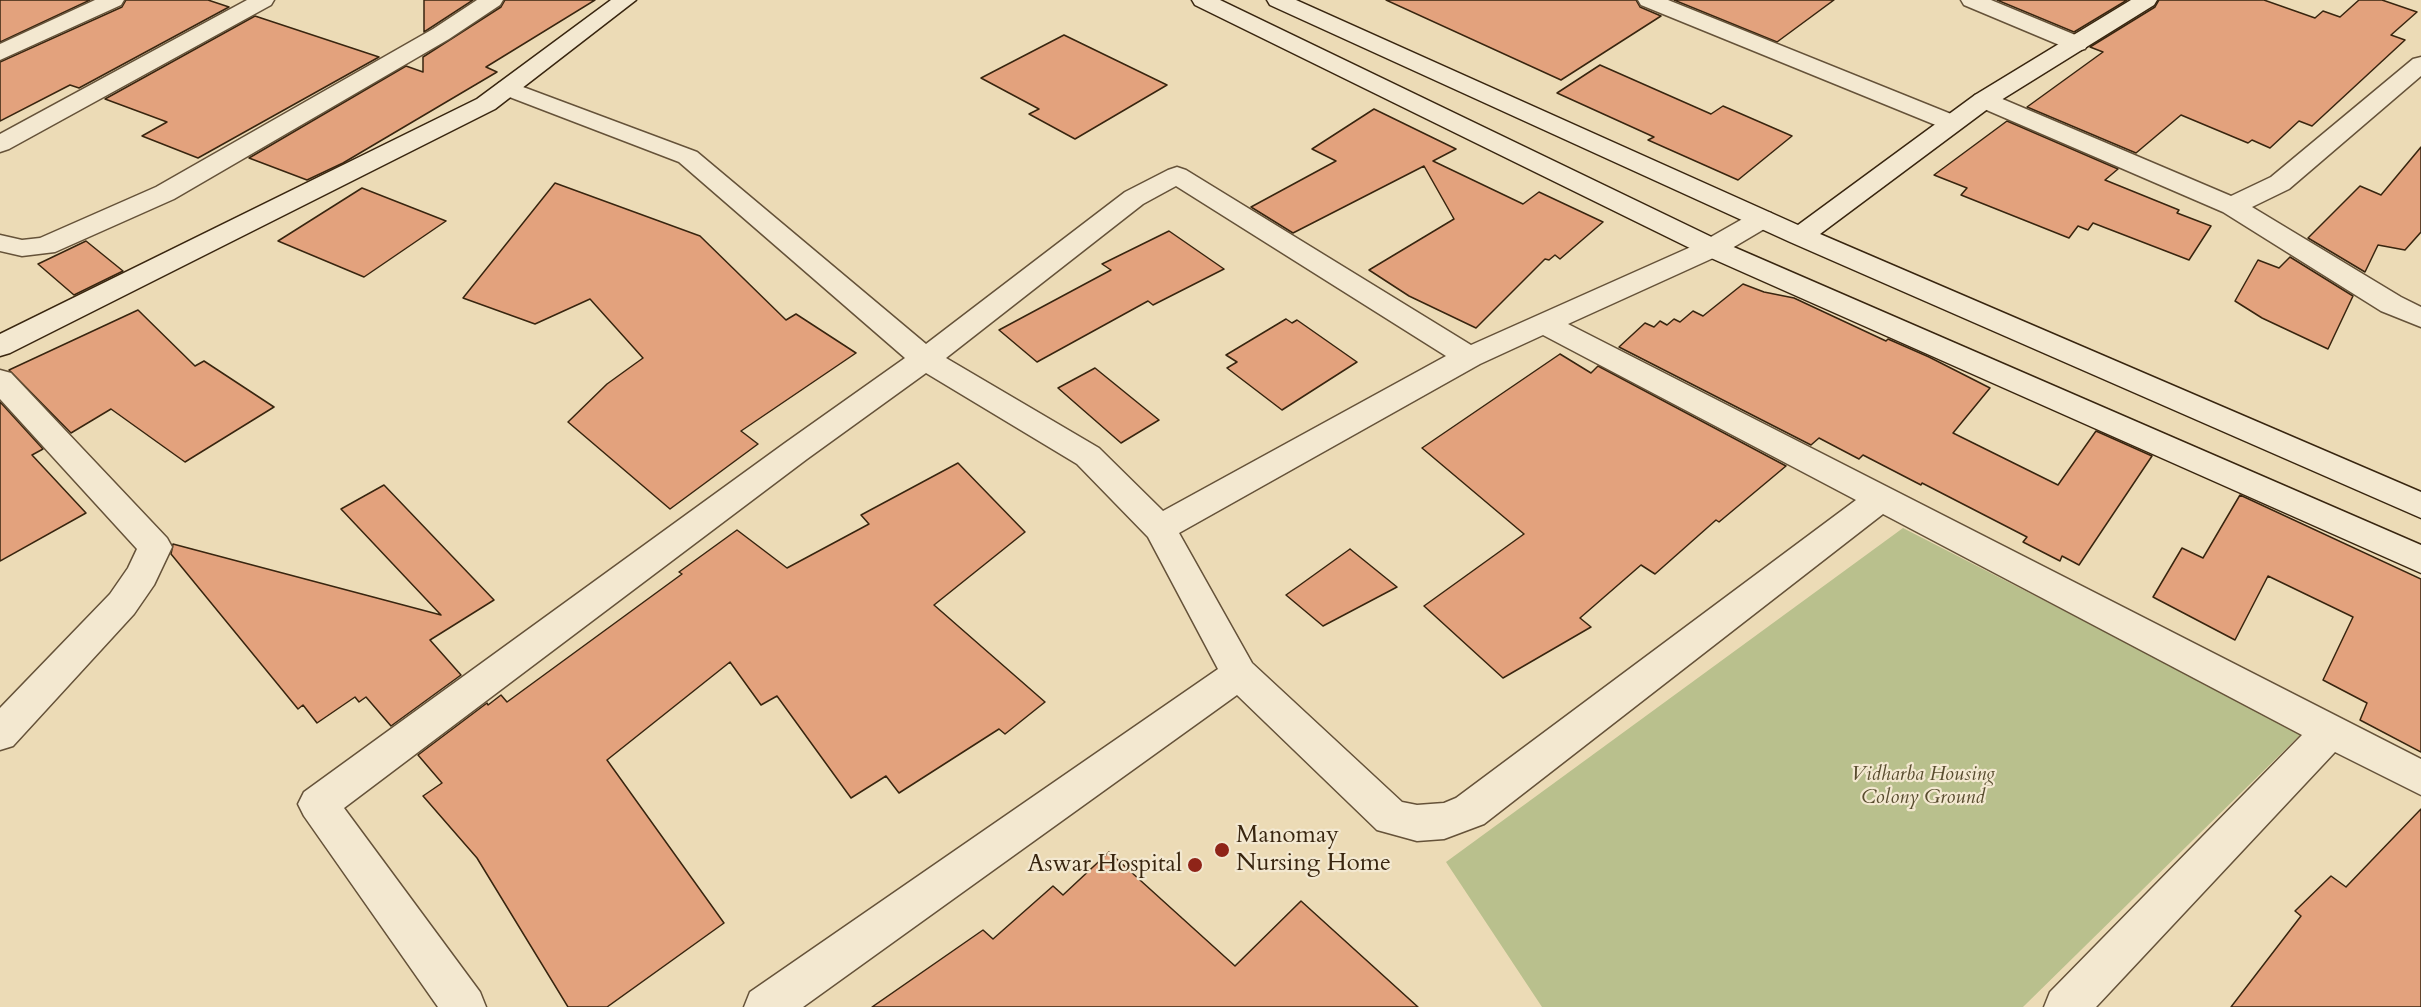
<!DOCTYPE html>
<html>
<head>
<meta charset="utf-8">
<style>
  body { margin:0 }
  canvas { display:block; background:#ecdbb6 }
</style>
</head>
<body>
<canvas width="2421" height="1007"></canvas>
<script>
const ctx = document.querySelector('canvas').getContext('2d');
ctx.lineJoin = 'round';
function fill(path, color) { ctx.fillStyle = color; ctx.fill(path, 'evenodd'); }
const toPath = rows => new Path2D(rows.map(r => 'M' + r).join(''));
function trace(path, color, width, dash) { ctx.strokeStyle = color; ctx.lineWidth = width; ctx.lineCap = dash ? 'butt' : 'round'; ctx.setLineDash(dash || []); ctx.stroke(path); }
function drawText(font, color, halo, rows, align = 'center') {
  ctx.font = font + ' Cardo,serif'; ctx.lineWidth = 4.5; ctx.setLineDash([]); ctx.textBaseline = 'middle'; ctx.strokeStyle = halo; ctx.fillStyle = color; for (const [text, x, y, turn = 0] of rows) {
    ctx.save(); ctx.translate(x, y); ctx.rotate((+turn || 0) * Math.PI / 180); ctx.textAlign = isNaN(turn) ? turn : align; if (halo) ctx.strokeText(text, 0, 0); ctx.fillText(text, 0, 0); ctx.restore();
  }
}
const green = toPath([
  [1903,528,2302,733,2023,1007,1542,1007,1446,862]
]);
const building = toPath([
  [0,0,90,0,0,42,0,0],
  [126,0,208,0,229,7,79,88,70,85,0,121,0,62,122,7,126,0],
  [424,0,473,0,424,32,424,0],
  [505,0,595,0,486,67,497,72,343,163,307,180,249,158,406,66,423,72,423,57,501,7,505,0],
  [1386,0,1636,0,1640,7,1661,16,1561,80,1386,0],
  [1674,0,1834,0,1777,42,1674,0],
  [1997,0,2127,0,2074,32,1997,0],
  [2159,0,2264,0,2315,18,2323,11,2340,17,2359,0,2382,0,2417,12,2391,35,2405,40,2312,126,2299,121,2270,148,2252,140,2248,143,2181,115,2136,153,2027,107,2103,52,2090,47,2155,7,2159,0],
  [255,16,379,57,198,158,142,136,167,122,105,99,255,16],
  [1064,35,1167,85,1075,139,1029,114,1039,109,981,78,1064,35],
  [1600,65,1711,114,1723,106,1792,136,1738,180,1648,140,1654,137,1557,93,1600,65],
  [1374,109,1456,149,1433,161,1523,204,1539,192,1603,222,1560,259,1555,255,1549,260,1545,259,1476,328,1409,296,1369,270,1454,219,1424,166,1293,233,1251,207,1336,161,1312,149,1374,109],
  [2007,121,2118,169,2105,180,2179,210,2177,213,2211,226,2189,260,2093,223,2088,230,2078,226,2069,238,1961,195,1967,188,1934,175,2007,121],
  [2421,147,2421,232,2405,250,2378,245,2365,272,2308,238,2360,186,2381,195,2421,147],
  [555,183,700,236,786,320,796,314,856,353,741,431,758,444,670,509,568,422,607,384,643,358,590,299,535,324,463,298,555,183],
  [362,188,446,221,364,277,278,241,362,188],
  [1169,231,1224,269,1153,305,1148,301,1037,362,999,330,1111,270,1102,264,1169,231],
  [86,241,123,271,74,295,38,264,86,241],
  [2290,257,2353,296,2328,349,2262,318,2235,301,2258,260,2279,268,2290,257],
  [1743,284,1764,292,1794,298,1886,341,1888,339,1929,357,1990,388,1953,433,2058,485,2096,431,2152,456,2079,565,2062,556,2060,561,2023,542,2027,537,1922,483,1921,485,1863,455,1859,459,1819,438,1811,445,1619,347,1645,323,1654,327,1660,321,1667,325,1674,319,1680,322,1693,311,1703,316,1743,284],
  [138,310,195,366,204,361,274,407,185,462,111,409,71,433,9,370,138,310],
  [1286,319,1292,323,1297,320,1357,362,1282,410,1227,368,1237,362,1226,355,1286,319],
  [1560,354,1591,373,1598,366,1786,466,1719,522,1716,520,1655,574,1641,565,1580,618,1591,627,1503,678,1424,606,1524,534,1422,448,1560,354],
  [1095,368,1159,420,1121,443,1058,388,1095,368],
  [0,402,43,449,32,455,86,513,0,561,0,402],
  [958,463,1025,532,934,605,1045,702,1005,734,999,729,899,793,886,776,851,798,777,696,761,705,730,662,607,760,724,923,607,1007,568,1007,477,858,423,796,442,783,418,755,487,703,488,705,501,695,507,702,682,574,679,572,737,530,787,568,869,524,861,515,958,463],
  [384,485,494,600,430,640,461,675,391,726,366,697,359,702,355,697,317,723,303,705,298,709,171,554,173,544,441,615,341,509,384,485],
  [2240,495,2421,579,2421,752,2360,720,2367,703,2323,680,2353,617,2268,576,2235,640,2153,597,2182,548,2203,558,2240,495],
  [1350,549,1397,587,1323,626,1286,595,1350,549],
  [2421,809,2421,1007,2231,1007,2301,916,2295,911,2331,876,2346,887,2421,809],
  [1109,852,1235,966,1301,901,1418,1007,872,1007,983,930,993,939,1053,886,1063,895,1109,852]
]);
const street = toPath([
  [95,0,124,0,121,5,0,60,0,44,95,0],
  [247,0,274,0,271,5,9,149,0,152,0,134,247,0],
  [477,0,503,0,500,5,449,39,174,199,55,252,22,256,0,251,0,235,22,240,40,238,156,187,433,29,477,0],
  [1638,0,1668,0,1961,118,1964,123,1961,128,1952,130,1943,128,1641,5,1638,0],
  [1961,0,1991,0,2085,39,2088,44,2085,49,2077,51,2069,49,1964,5,1961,0],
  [2421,57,2421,76,2289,189,2252,207,2401,297,2421,307,2421,327,2381,311,2223,212,1975,105,1972,100,1975,95,1984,93,1993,95,2231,196,2271,177,2413,59,2421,57],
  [507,81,697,152,926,344,1125,192,1168,170,1177,167,1186,170,1471,345,1702,242,1753,213,1762,211,1771,213,1775,219,1771,225,1722,254,1568,324,2421,759,2421,795,2335,752,2096,1007,2044,1007,2050,992,2302,735,1883,514,1484,824,1444,839,1417,841,1377,830,1237,695,803,1007,744,1007,750,992,1218,669,1148,537,1077,464,926,373,807,459,344,808,480,992,486,1007,438,1007,304,816,298,804,304,792,785,443,905,358,679,162,499,93,495,88,499,83,507,81],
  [1176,186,1446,356,1163,511,1099,448,946,358,1143,204,1176,186],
  [1543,335,1856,500,1456,798,1444,803,1417,805,1402,802,1252,663,1179,533,1480,364,1543,335],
  [0,370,11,373,167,538,172,547,154,585,134,614,13,746,0,750,0,708,110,594,128,568,137,549,0,399,0,370]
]);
const secondary = toPath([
  [611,0,636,0,495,109,10,353,0,356,0,334,477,99,611,0],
  [1192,0,1220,0,1722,242,2421,545,2421,573,1702,254,1195,5,1192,0],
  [1267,0,1296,0,1798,225,1975,95,2131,0,2157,0,2154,5,1993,105,1820,234,2421,492,2421,518,1790,242,1270,5,1267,0]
]);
const markers = [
  [1222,850,8,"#8f2418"],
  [1195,865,8,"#8f2418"]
];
const parkNames = [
  ["Vidharba Housing",1923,775],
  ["Colony Ground",1923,798]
];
const nearPoinames = [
  ["Manomay",1236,836],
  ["Nursing Home",1236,864],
  ["Aswar Hospital",1182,865,"right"]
];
fill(green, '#b9c08d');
fill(building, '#e3a27d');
trace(building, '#38250f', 1.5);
trace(street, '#655239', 3);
trace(secondary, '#38250f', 3);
fill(street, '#f3e8d0');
fill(secondary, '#f3e8d0');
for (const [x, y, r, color] of markers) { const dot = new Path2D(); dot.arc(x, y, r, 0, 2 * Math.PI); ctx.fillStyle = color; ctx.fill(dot); trace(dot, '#f3e8d0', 2); }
drawText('italic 20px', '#584c2e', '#f3e8d0', parkNames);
drawText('24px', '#38250f', '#f3e8d0', nearPoinames, 'left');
</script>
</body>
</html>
